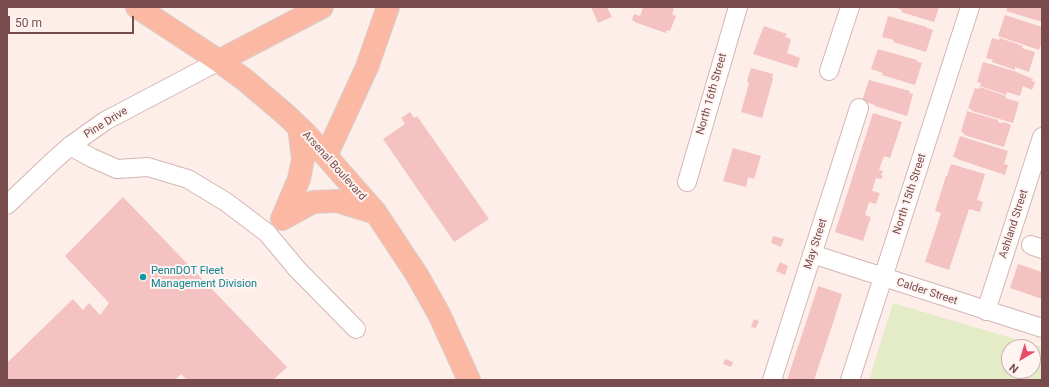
<!DOCTYPE html>
<html>
<head>
<meta charset="utf-8">
<style>
  body { margin:0 }
  #map { position:relative; width:1049px; height:387px; overflow:hidden; background:#fdeeea; font-family:Roboto,sans-serif }
  canvas { display:block }
  .frame { position:absolute; inset:0; border:8px solid #784c4d; pointer-events:none }
  .north { position:absolute; left:1001px; top:339px; width:40px; height:40px; box-sizing:border-box; background:#fff4f1; border:1px solid #c9b1af; border-radius:50%; rotate:218deg; font-size:11px; font-weight:700; line-height:16px; text-align:center; color:#784c4d }
  .north::after { content:''; display:block; margin:auto; width:14px; height:18px; background:#e64f67; clip-path:polygon(50% 0,100% 100%,50% 72%,0 100%) }
  .scale { position:absolute; left:8px; top:16px; width:126px; height:18px; box-sizing:border-box; border:2px solid #784c4d; border-top:0; padding-left:5px; font-size:12px; line-height:14px; white-space:nowrap; color:#784c4d; -webkit-text-stroke:3px #fff4f1; paint-order:stroke }
</style>
</head>
<body>
<div id="map">
<canvas width="1049" height="387"></canvas>
<div class="frame"></div>
<div class="north">N</div>
<div class="scale">50 m</div>
</div>
<script>
const ctx = document.querySelector('canvas').getContext('2d');
ctx.lineJoin = 'round';
function fill(path, color) { ctx.fillStyle = color; ctx.fill(path, 'evenodd'); }
const toPath = rows => new Path2D(rows.map(r => 'M' + r).join(''));
function trace(path, color, width, dash) { ctx.strokeStyle = color; ctx.lineWidth = width; ctx.lineCap = dash ? 'butt' : 'round'; ctx.setLineDash(dash || []); ctx.stroke(path); }
function drawText(font, color, halo, rows, align = 'center') {
  ctx.font = font + ' Roboto,sans-serif'; ctx.lineWidth = 4; ctx.setLineDash([]); ctx.textBaseline = 'middle'; ctx.strokeStyle = halo; ctx.fillStyle = color; for (const [text, x, y, turn = 0] of rows) {
    ctx.save(); ctx.translate(x, y); ctx.rotate((+turn || 0) * Math.PI / 180); ctx.textAlign = isNaN(turn) ? turn : align; if (halo) ctx.strokeText(text, 0, 0); ctx.fillText(text, 0, 0); ctx.restore();
  }
}
const green = toPath([
  [893,303,1042,347,1042,380,869,380],
  [1009,347,1033,347,1033,371,1009,371]
]);
const building = toPath([
  [591,7,607,7,612,17,598,23],
  [643,7,671,7,674,9,672,14,676,16,670,31,667,30,666,33,637,23,632,20,634,14,640,16],
  [894,7,939,7,934,22,901,12,902,10],
  [1008,7,1042,7,1042,22,1006,11],
  [1005,15,1042,27,1042,42,1039,50,998,36],
  [888,16,927,27,927,28,933,30,926,52,893,42,894,40,882,37],
  [764,26,787,34,785,37,791,39,787,53,800,58,797,68,753,54],
  [992,38,999,40,1000,38,1023,46,1022,48,1035,52,1029,72,1015,67,1015,70,992,62,993,60,986,58],
  [878,49,917,60,916,61,922,63,915,85,882,75,883,73,871,69],
  [983,62,1014,71,1033,79,1032,81,1035,82,1032,90,1023,86,1020,96,1007,92,1006,95,980,86,981,83,977,82],
  [751,68,773,74,772,78,773,79,762,118,741,112,749,83,747,81],
  [869,80,910,91,909,93,913,94,907,116,875,106,875,105,862,101],
  [980,87,1006,96,1005,98,1019,102,1013,123,972,111,972,110,968,108,975,88,979,89],
  [967,111,998,120,998,122,1003,123,1004,122,1011,125,1004,147,964,135,964,133,961,132],
  [410,112,414,118,417,116,489,219,454,242,383,139,405,124,401,118],
  [873,113,902,122,890,158,884,156,879,170,883,171,881,175,883,176,881,179,876,178,872,191,880,193,876,204,869,202,865,215,871,217,863,241,835,232],
  [960,136,1008,151,1004,164,1008,165,1005,175,957,159,957,158,953,157],
  [733,148,761,156,754,179,748,177,746,187,723,181],
  [951,164,985,174,977,200,983,202,980,212,969,209,949,270,925,262,941,213,935,211,946,176,947,176],
  [123,197,287,367,273,380,187,380,181,374,175,380,7,380,7,363,73,299,83,310,89,303,100,315,109,303,65,256],
  [773,236,784,239,781,247,771,243],
  [780,262,788,266,785,275,776,271],
  [1018,264,1042,272,1042,299,1010,288],
  [818,286,842,294,834,320,814,380,787,380],
  [754,319,759,321,756,328,751,327],
  [725,359,733,362,731,367,723,364]
]);
const minor = toPath([
  [829,71,850,7],
  [70,146,92,158,117,169,148,167,188,179,226,202,267,233,297,269,356,329],
  [687,182,738,7],
  [7,205,51,163,70,146,105,121,219,61],
  [1031,245,1042,249],
  [812,254,1042,328],
  [986,311,1042,137],
  [772,380,859,108],
  [850,380,970,7]
]);
const major = toPath([
  [137,7,219,61,245,80,285,114,306,134,326,156,376,213,417,275,439,314,469,380],
  [219,61,322,7],
  [326,156,367,67,388,7],
  [282,219,313,202,337,201,376,213],
  [282,219,299,179,303,159,299,127]
]);
const markers = [
  [143,277,4,"#0f9aa8"]
];
const streetNames = [
  ["North 16th Street",712,94,-74],
  ["Pine Drive",106,123,-32],
  ["Arsenal Boulevard",334,166,48],
  ["North 15th Street",910,194,-72],
  ["Ashland Street",1014,224,-72],
  ["May Street",816,244,-72],
  ["Calder Street",927,292,18]
];
const cultureNames = [
  ["PennDOT Fleet",151,271],
  ["Management Division",151,284]
];
fill(green, '#e4ebc7');
fill(building, '#f3c2c1');
trace(minor, '#d4b6b4', 20);
trace(major, '#d9cdcd', 24);
trace(minor, '#fff', 18);
trace(major, '#fbb9a3', 22);
for (const [x, y, r, color] of markers) { const dot = new Path2D(); dot.arc(x, y, r, 0, 2 * Math.PI); ctx.fillStyle = color; ctx.fill(dot); trace(dot, '#fff4f1', 1.5); }
drawText('11px', '#784c4d', '#fff4f1', streetNames);
drawText('11px', '#0d838f', '#fff4f1', cultureNames, 'left');
</script>
</body>
</html>
